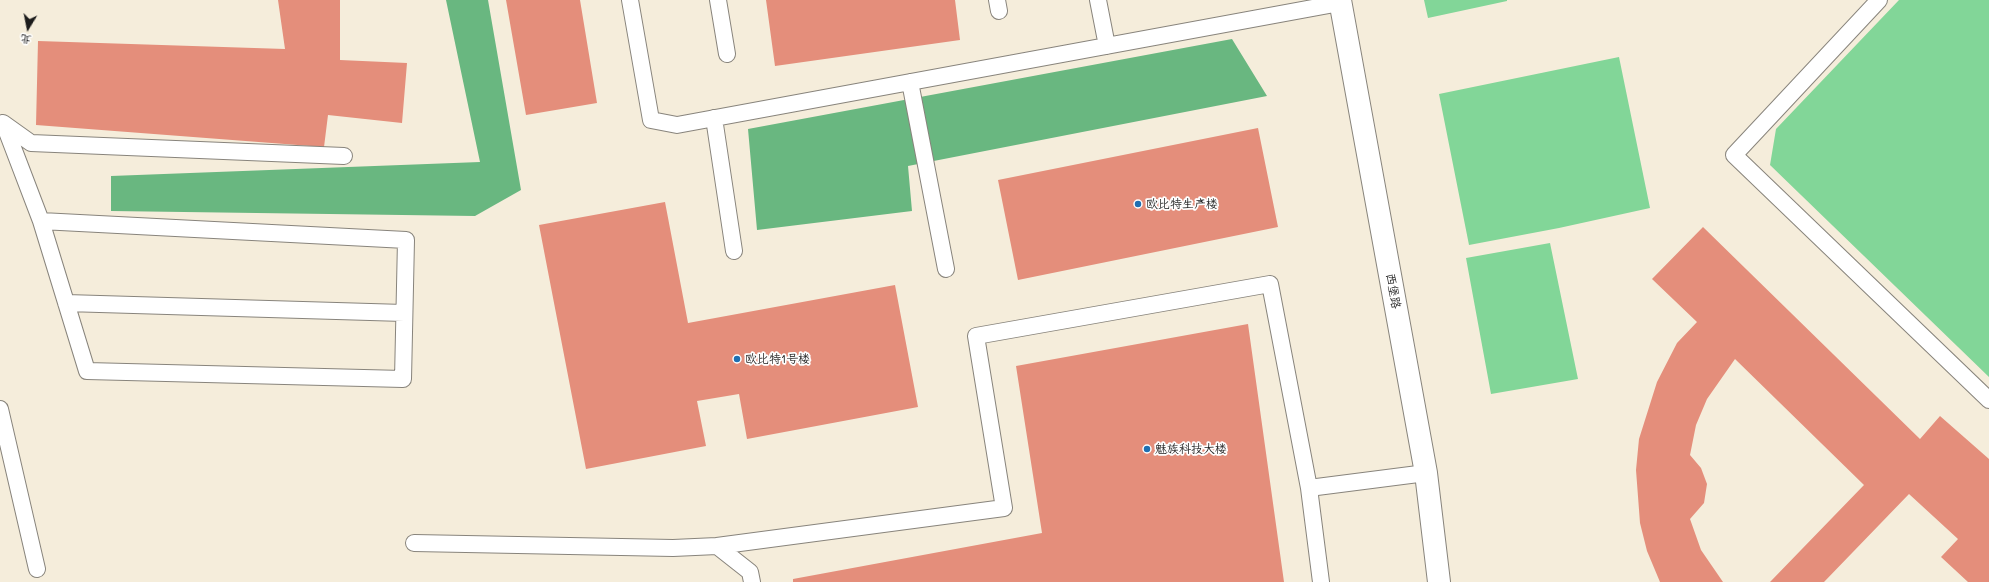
<!DOCTYPE html>
<html>
<head>
<meta charset="utf-8">
<style>
  body { margin:0 }
  #map { position:relative; width:1989px; height:582px; overflow:hidden; background:#f5eddb; font-family:Mali,"LXGW WenKai TC",sans-serif }
  canvas { display:block }
  .north { position:absolute; left:8px; top:8px; width:40px; height:40px; -webkit-text-stroke:3px #fff; paint-order:stroke; rotate:190deg; font-size:11px; font-weight:700; line-height:16px; text-align:center; color:#1c1c1c }
  .north::after { content:''; display:block; margin:auto; width:14px; height:18px; background:#1c1c1c; clip-path:polygon(50% 0,100% 100%,50% 72%,0 100%) }
</style>
</head>
<body>
<div id="map">
<canvas width="1989" height="582"></canvas>
<div class="north">北</div>
</div>
<script>
const ctx = document.querySelector('canvas').getContext('2d');
ctx.lineJoin = 'round';
function fill(path, color) { ctx.fillStyle = color; ctx.fill(path, 'evenodd'); }
const toPath = rows => new Path2D(rows.map(r => 'M' + r).join(''));
function trace(path, color, width, dash) { ctx.strokeStyle = color; ctx.lineWidth = width; ctx.lineCap = dash ? 'butt' : 'round'; ctx.setLineDash(dash || []); ctx.stroke(path); }
function drawText(font, color, halo, rows, align = 'center') {
  ctx.font = font + ' Mali,"LXGW WenKai TC",sans-serif'; ctx.lineWidth = 3.5; ctx.setLineDash([]); ctx.textBaseline = 'middle'; ctx.strokeStyle = halo; ctx.fillStyle = color; for (const [text, x, y, turn = 0] of rows) {
    ctx.save(); ctx.translate(x, y); ctx.rotate((+turn || 0) * Math.PI / 180); ctx.textAlign = isNaN(turn) ? turn : align; if (halo) ctx.strokeText(text, 0, 0); ctx.fillText(text, 0, 0); ctx.restore();
  }
}
const green = toPath([
  [1424,0,1507,0,1507,1,1428,18],
  [1899,0,1989,0,1989,377,1770,165,1776,129],
  [1619,57,1650,208,1559,228,1469,245,1439,94],
  [1550,243,1578,379,1491,394,1466,258]
]);
const forest = toPath([
  [446,0,488,0,521,190,475,216,111,211,111,176,480,162],
  [1232,39,1267,96,908,166,912,211,757,230,748,129]
]);
const building = toPath([
  [278,0,340,0,340,60,407,63,402,123,328,115,324,147,36,125,38,41,285,49],
  [506,0,580,0,597,103,526,115],
  [766,0,955,0,960,40,775,66],
  [1258,128,1278,227,1018,280,998,180],
  [665,202,688,323,895,285,918,407,747,439,739,394,697,401,706,446,586,469,539,225],
  [1703,227,1920,439,1940,416,1989,459,1989,582,1968,582,1941,557,1958,539,1909,494,1824,582,1770,582,1864,485,1735,359,1707,399,1696,425,1690,455,1701,468,1707,484,1704,503,1690,519,1701,550,1723,582,1660,582,1647,551,1640,523,1636,470,1639,439,1657,382,1677,343,1697,322,1652,279],
  [1248,324,1284,582,793,582,793,579,1042,533,1016,366]
]);
const service = toPath([
  [630,0,651,120,677,125,1340,3],
  [718,0,727,54],
  [997,0,999,11],
  [1098,0,1107,46],
  [1879,0,1734,155,1989,400],
  [910,82,946,269],
  [714,118,734,251],
  [3,123,31,143,344,156],
  [4,124,41,221,406,240,403,379,87,371,41,221],
  [66,303,404,313],
  [0,409,37,569],
  [414,543,673,548,717,546,750,572,752,582],
  [717,546,1004,508,976,336,1270,284,1309,488],
  [1321,582,1309,488,1426,473]
]);
const minor = toPath([
  [1340,0,1426,473,1439,582]
]);
const markers = [
  [1138,204,4,"#1f6fb2"],
  [737,359,4,"#1f6fb2"],
  [1147,449,4,"#1f6fb2"]
];
const poiNames = [
  ["欧比特生产楼",1146,204],
  ["欧比特1号楼",745,359],
  ["魅族科技大楼",1155,449]
];
const streetNames = [
  ["西堡路",1393,291,80]
];
fill(green, '#82d698');
fill(forest, '#69b780');
fill(building, '#e48e7b');
trace(service, '#88847c', 18);
trace(minor, '#88847c', 24);
trace(service, '#fff', 16);
trace(minor, '#fff', 22);
for (const [x, y, r, color] of markers) { const dot = new Path2D(); dot.arc(x, y, r, 0, 2 * Math.PI); ctx.fillStyle = color; ctx.fill(dot); trace(dot, '#fff', 1.5); }
drawText('12px', '#1c1c1c', '#fff', poiNames, 'left');
drawText('12px', '#1c1c1c', '#fff', streetNames);
</script>
</body>
</html>
